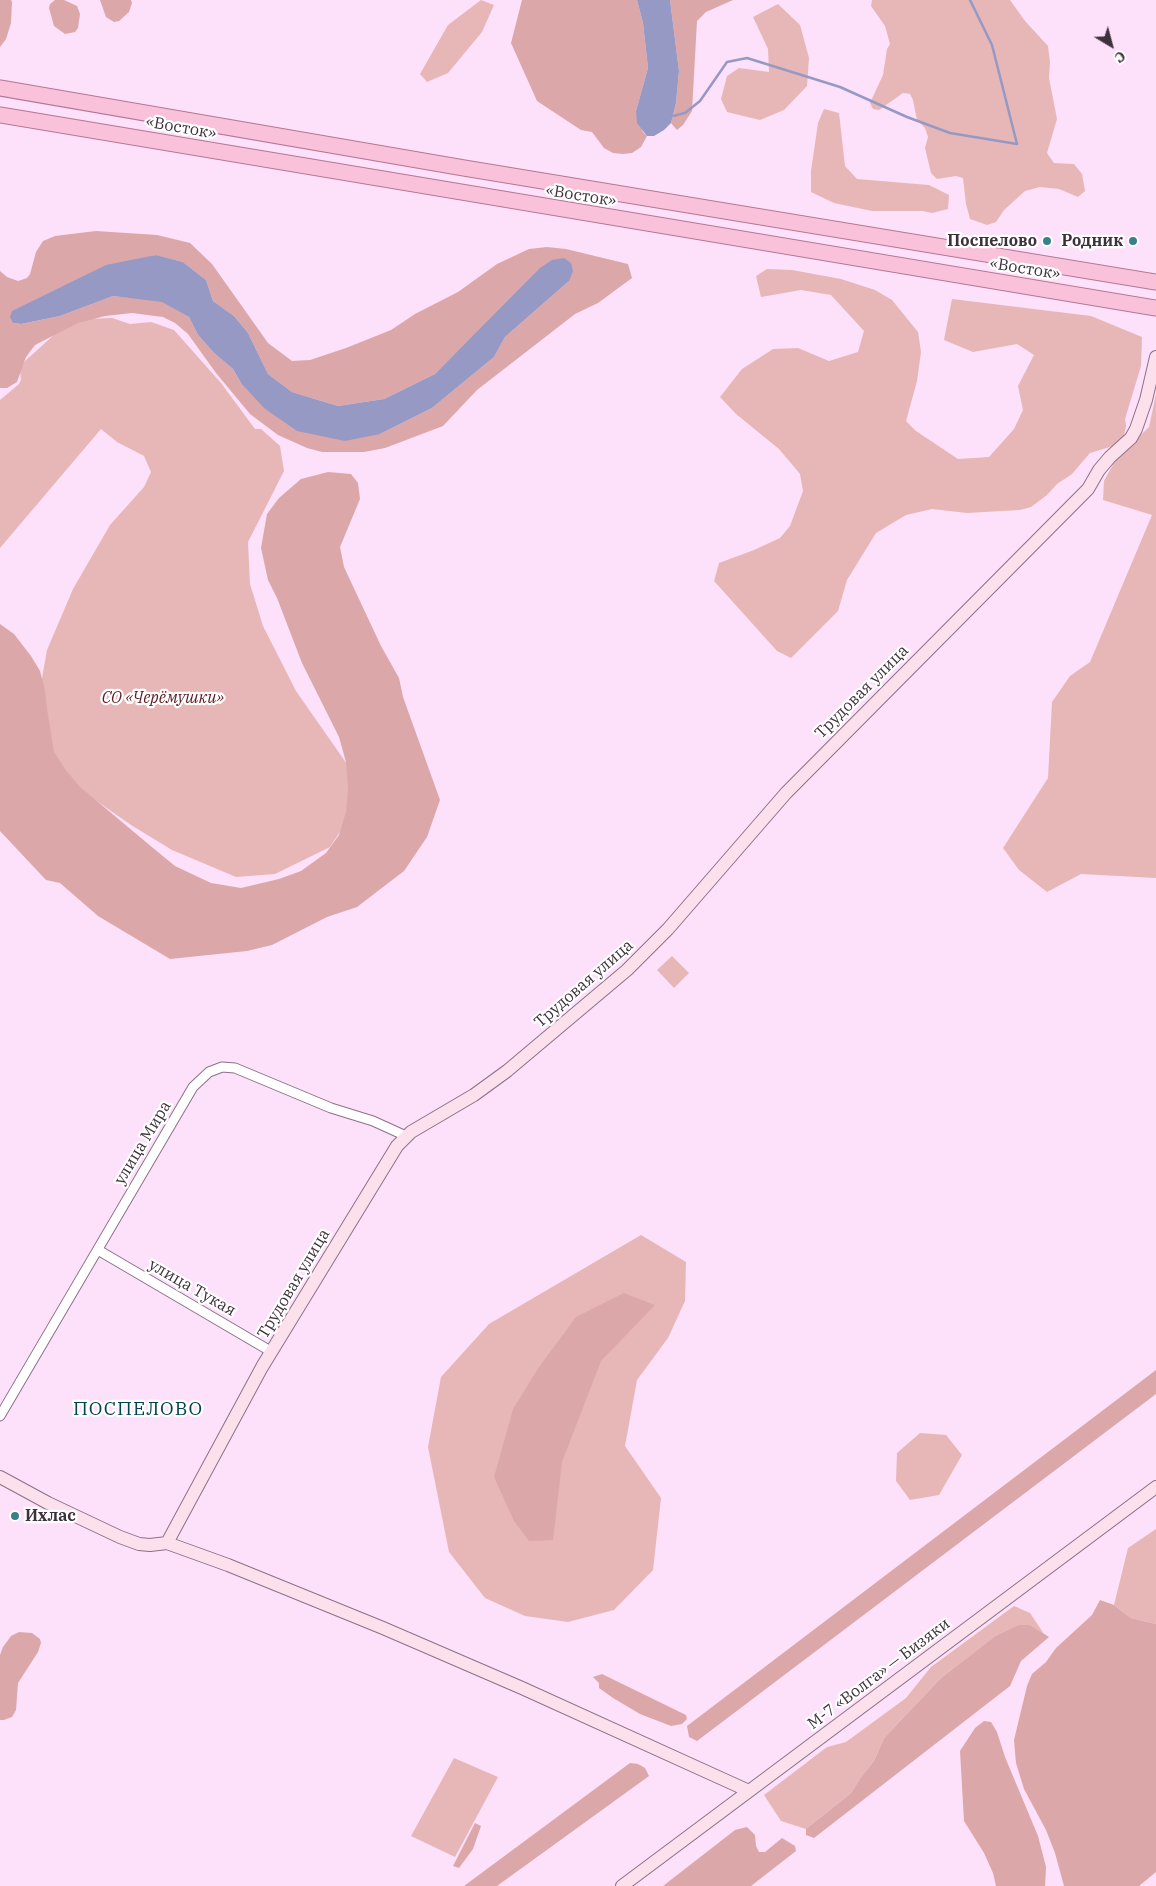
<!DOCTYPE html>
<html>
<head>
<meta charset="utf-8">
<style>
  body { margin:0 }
  #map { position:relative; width:1156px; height:1886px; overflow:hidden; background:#fde0fa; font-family:"IBM Plex Serif",serif }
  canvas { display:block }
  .north { position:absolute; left:1086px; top:20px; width:50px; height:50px; -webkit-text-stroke:4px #fff; paint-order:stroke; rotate:143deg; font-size:14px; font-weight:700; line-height:20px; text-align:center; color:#3d323c }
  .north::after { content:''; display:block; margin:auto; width:18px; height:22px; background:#3d323c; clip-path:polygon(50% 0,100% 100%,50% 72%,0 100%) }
</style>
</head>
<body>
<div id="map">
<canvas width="1156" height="1886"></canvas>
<div class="north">С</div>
</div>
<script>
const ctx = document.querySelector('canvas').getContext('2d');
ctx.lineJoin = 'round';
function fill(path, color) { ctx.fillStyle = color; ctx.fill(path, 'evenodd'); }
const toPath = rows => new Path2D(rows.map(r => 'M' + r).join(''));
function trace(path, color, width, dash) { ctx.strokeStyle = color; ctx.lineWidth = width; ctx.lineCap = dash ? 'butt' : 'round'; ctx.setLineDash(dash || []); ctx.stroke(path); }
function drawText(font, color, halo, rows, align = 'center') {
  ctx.font = font + ' "IBM Plex Serif",serif'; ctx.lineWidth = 4.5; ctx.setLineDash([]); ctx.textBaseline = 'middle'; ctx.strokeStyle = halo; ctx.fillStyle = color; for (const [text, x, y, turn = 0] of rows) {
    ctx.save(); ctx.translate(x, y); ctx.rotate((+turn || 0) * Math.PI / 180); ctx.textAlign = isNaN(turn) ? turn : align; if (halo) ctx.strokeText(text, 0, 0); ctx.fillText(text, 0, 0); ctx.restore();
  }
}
const green = toPath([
  [481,0,494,5,482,32,448,73,427,82,420,74,448,25],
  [872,0,1010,0,1025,21,1048,46,1050,62,1049,78,1057,119,1047,153,1054,163,1074,164,1082,174,1085,191,1078,197,1059,189,1040,187,1025,191,1004,210,996,222,987,225,970,219,966,204,963,178,956,176,937,179,931,173,925,148,928,137,925,128,917,120,913,100,910,94,903,93,879,110,873,109,870,103,883,75,887,49,890,44,885,26,871,6],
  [778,4,800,25,809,58,807,86,784,110,760,120,727,112,721,99,727,76,739,68,769,72,768,49,753,17],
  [824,109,839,113,845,166,857,179,929,185,949,195,948,209,932,213,923,211,872,211,834,203,811,192,811,171,818,123],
  [767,269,792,270,841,279,875,290,892,300,918,332,921,352,917,381,906,421,916,431,958,459,989,457,1014,429,1023,410,1018,386,1034,355,1017,344,973,352,944,340,952,299,1091,316,1142,337,1141,366,1125,419,1126,426,1124,436,1113,446,1090,453,1072,474,1057,484,1047,495,1031,507,1020,510,967,513,932,509,906,515,876,533,847,580,838,611,791,658,777,651,714,581,719,563,754,550,780,538,790,526,803,491,800,474,779,449,736,414,720,397,742,369,773,349,798,348,829,361,858,352,864,331,831,295,801,290,761,297,756,276],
  [112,318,130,324,151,322,174,330,221,383,255,429,261,429,280,446,284,471,248,542,250,584,263,626,296,691,349,767,349,818,330,847,275,874,236,877,172,850,131,825,81,790,57,764,43,738,39,695,47,650,73,589,110,525,144,487,151,472,144,456,117,442,101,429,0,548,0,400,19,384,21,380,20,369,24,362,56,333,84,319],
  [1156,394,1156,878,1081,874,1047,892,1019,870,1003,848,1048,778,1052,702,1070,676,1090,662,1152,515,1103,500,1104,481,1116,459,1149,427],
  [672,956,689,973,674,988,657,970],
  [641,1235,686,1262,685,1301,668,1338,637,1380,625,1446,661,1498,653,1570,614,1610,568,1622,525,1616,485,1598,449,1552,428,1447,441,1377,489,1324],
  [920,1433,946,1435,962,1455,939,1495,910,1500,896,1481,897,1453],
  [1156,1529,1156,1624,1131,1618,1114,1605,1128,1548],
  [1014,1606,1030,1613,1044,1634,1030,1625,1018,1625,995,1636,941,1678,884,1738,874,1761,861,1777,851,1793,806,1829,781,1821,764,1795,827,1747,846,1742,906,1698,931,1667],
  [454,1758,498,1777,455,1857,411,1836]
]);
const forest = toPath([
  [0,0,11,0,12,2,11,23,6,39,0,47],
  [55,0,64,0,77,6,80,14,78,28,75,32,65,34,54,26,49,8,50,4],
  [100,0,131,0,132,3,129,12,119,21,114,22,106,17],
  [522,0,637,0,643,23,648,68,636,111,643,132,647,136,641,147,632,153,623,154,613,153,604,148,592,132,581,130,537,101,511,43],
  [670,0,733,0,706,12,697,21,692,111,683,125,677,130,671,123,676,103,679,71],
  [96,231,157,235,190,243,212,264,268,343,292,361,310,360,346,348,391,330,415,314,458,292,497,264,529,249,547,247,566,249,628,264,632,278,598,303,575,314,477,390,443,426,385,448,364,452,322,452,307,448,278,435,250,414,216,373,188,334,175,323,163,317,132,313,105,316,78,323,35,345,26,357,17,382,7,388,0,388,0,271,7,277,18,281,27,278,30,274,36,252,43,241,55,236],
  [155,255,183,262,206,280,213,301,234,316,248,333,268,374,292,392,338,406,384,399,435,374,486,324,569,281,505,337,494,357,432,408,380,434,241,383,233,369,214,353,198,335,189,317,162,301,113,296,60,316,21,324,13,323],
  [328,472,351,474,358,483,360,499,340,547,344,567,381,646,399,678,403,697,440,800,427,837,404,871,357,907,327,917,272,945,247,951,170,959,98,916,60,883,46,880,0,831,0,624,14,634,31,656,40,671,45,690,47,709,54,752,65,769,79,786,153,848,175,866,211,883,241,888,279,879,301,871,326,853,339,835,346,812,348,789,346,762,339,737,302,663,277,598,268,580,261,548,267,514,279,498,301,479],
  [624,1293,655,1305,601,1361,562,1462,553,1540,529,1541,514,1521,494,1477,513,1409,539,1367,576,1317],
  [1156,1370,1156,1394,697,1741,689,1737,687,1726],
  [1100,1600,1114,1605,1131,1618,1156,1624,1156,1872,1139,1886,1064,1886,1055,1853,1046,1830,1024,1789,1016,1763,1014,1740,1027,1686,1032,1674,1046,1662,1056,1648,1092,1615],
  [1018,1625,1030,1625,1049,1637,1021,1661,1010,1686,814,1838,806,1835,806,1829,851,1793,861,1777,874,1761,884,1738,941,1678,995,1636],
  [19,1632,32,1633,40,1639,41,1643,38,1652,18,1683,16,1710,12,1717,4,1720,0,1720,0,1655,3,1647,11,1636],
  [602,1674,686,1715,687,1719,682,1724,671,1726,640,1714,613,1698,599,1688,599,1683,593,1677],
  [984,1721,991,1722,997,1732,1005,1757,1038,1836,1046,1867,1045,1886,996,1886,993,1873,984,1853,964,1821,960,1751,975,1728],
  [630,1763,638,1764,645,1768,649,1776,497,1886,464,1886],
  [475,1823,481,1826,473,1849,459,1868,453,1866],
  [747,1827,755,1835,756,1846,759,1852,765,1852,782,1838,795,1846,796,1851,751,1886,663,1886,735,1830]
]);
const water = toPath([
  [637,0,670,0,679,71,676,103,671,123,664,130,654,136,647,136,637,123,636,111,648,68,643,23],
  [156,255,183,262,206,280,213,301,234,316,248,333,268,374,292,392,338,406,384,399,435,374,540,268,552,260,564,258,571,263,573,271,569,281,505,337,494,357,432,408,380,434,345,441,297,431,264,408,241,383,233,369,214,353,198,335,189,317,162,302,113,296,60,316,21,324,13,323,10,317,12,311,106,265]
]);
const stream = toPath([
  [673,116,685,113,700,101,727,62,747,58,840,87,907,117,950,133,1017,144,992,45,970,0]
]);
const street = toPath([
  [98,1250,272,1352],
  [0,1416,193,1087,209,1072,222,1067,235,1068,331,1108,373,1121,406,1136]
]);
const secondary = toPath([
  [0,1477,48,1503,120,1537,139,1544,150,1545,167,1543,228,1565,383,1628,522,1688,749,1791],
  [167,1543,262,1367,397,1146,411,1132,474,1095,507,1071,627,970,668,929,786,793,1088,489,1099,470,1110,457,1131,438,1136,429,1146,400,1156,357],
  [622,1886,1156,1487]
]);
const primary = toPath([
  [0,88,464,168,1156,282],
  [0,115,1156,308]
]);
const markers = [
  [1047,241,5,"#3a808c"],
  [1133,241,5,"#3a808c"],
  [15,1516,5,"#3a808c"]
];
const streetNames = [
  ["«Восток»",181,128,10],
  ["«Восток»",581,196,9],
  ["«Восток»",1025,269,9],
  ["Трудовая улица",862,692,-45],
  ["Трудовая улица",584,984,-41],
  ["улица Мира",143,1143,-59],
  ["Трудовая улица",294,1284,-59],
  ["улица Тукая",192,1288,30],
  ["М-7 «Волга» — Бизяки",879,1674,-37]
];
const poiNames = [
  ["Поспелово",1037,241],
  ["Родник",1123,241],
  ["Ихлас",25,1516,"left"]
];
const parkNames = [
  ["СО «Черёмушки»",163,698]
];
const quarterNames = [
  ["ПОСПЕЛОВО",138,1410]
];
fill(green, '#e7b7b8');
fill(forest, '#dca7a9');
fill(water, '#9699c4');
trace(stream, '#9699c4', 2.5);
trace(street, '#8b7188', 11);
trace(secondary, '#8b7188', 14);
trace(primary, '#b57693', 17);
trace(street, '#fff', 9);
trace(secondary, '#fce1ed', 12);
trace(primary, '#fac2da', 15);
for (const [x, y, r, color] of markers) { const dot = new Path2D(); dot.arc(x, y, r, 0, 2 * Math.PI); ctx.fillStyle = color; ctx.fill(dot); trace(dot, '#fff', 2); }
drawText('16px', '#3d323c', '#fff', streetNames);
drawText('bold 16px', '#3d323c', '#fff', poiNames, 'right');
drawText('italic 16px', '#5b1c24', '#fff', parkNames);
ctx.letterSpacing = '1px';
drawText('19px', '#02434d', '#fff', quarterNames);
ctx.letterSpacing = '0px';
</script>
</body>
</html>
